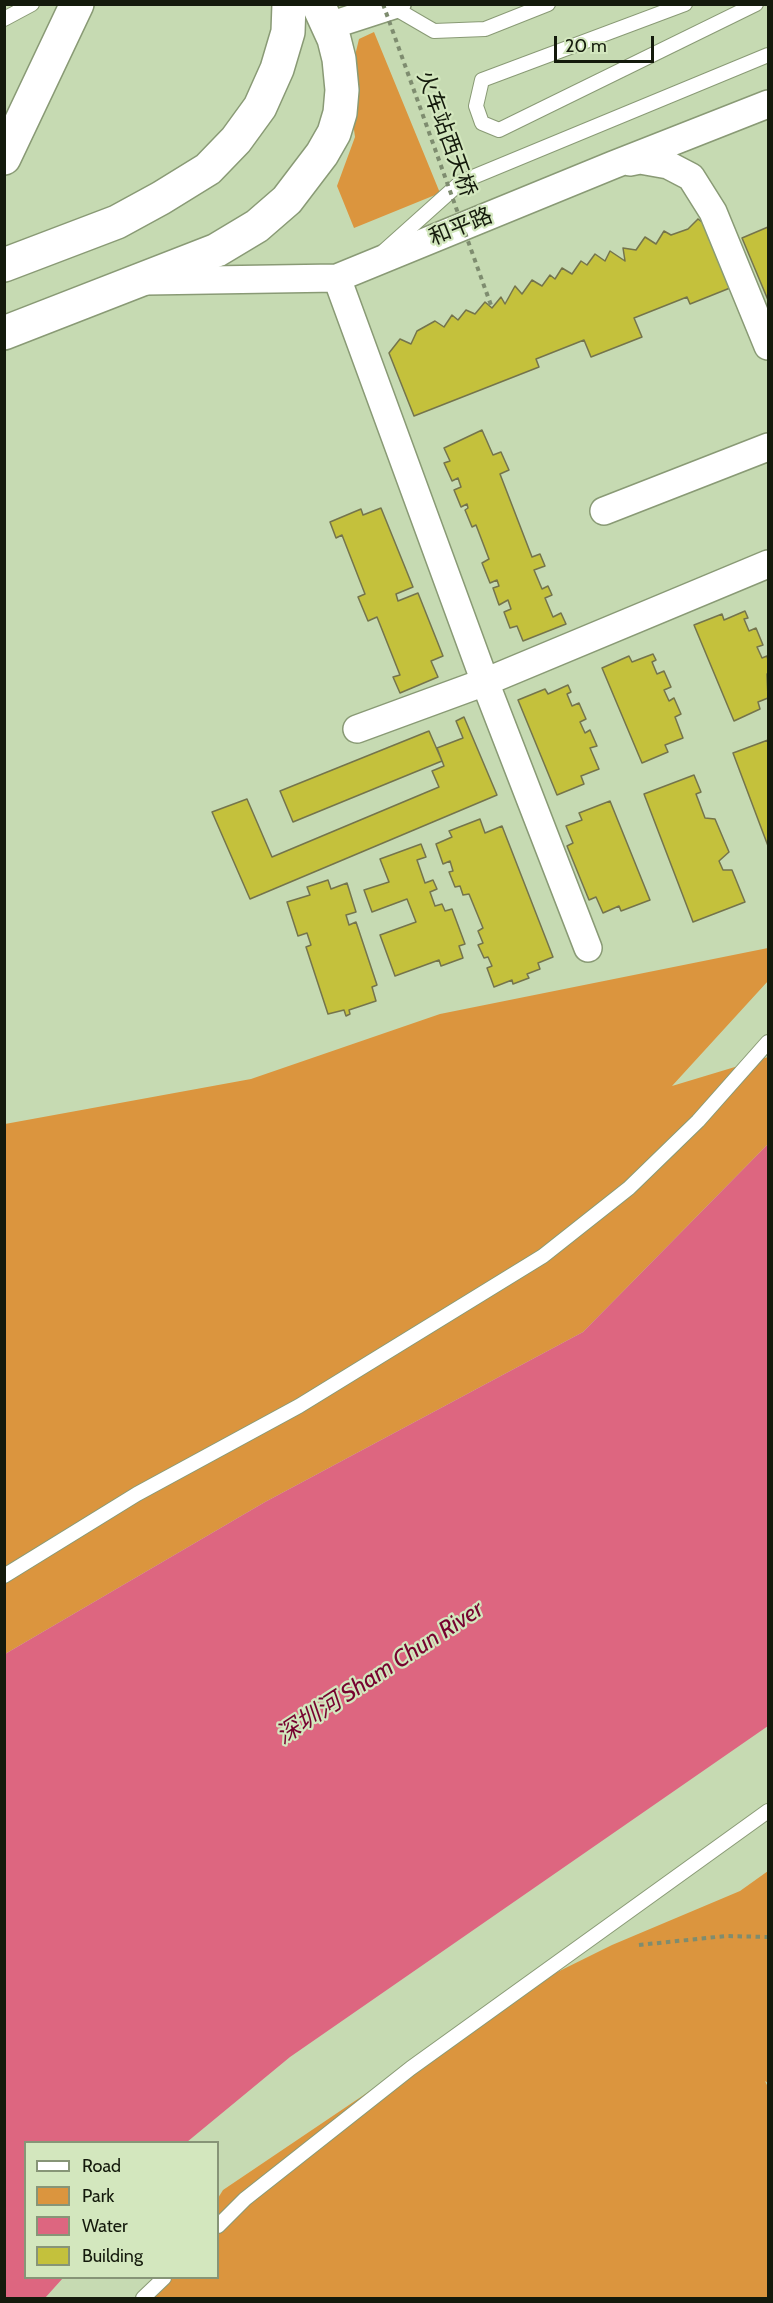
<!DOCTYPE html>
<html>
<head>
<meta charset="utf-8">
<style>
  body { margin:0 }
  #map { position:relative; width:773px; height:2303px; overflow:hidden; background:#c6dab2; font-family:Cabin,sans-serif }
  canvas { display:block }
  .frame { position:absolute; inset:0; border:6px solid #141a0c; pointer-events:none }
  .legend { position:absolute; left:24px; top:2141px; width:195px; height:138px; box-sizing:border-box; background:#d3e7be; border:2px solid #879577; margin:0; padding:8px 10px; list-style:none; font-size:18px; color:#141a0c }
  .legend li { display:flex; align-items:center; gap:12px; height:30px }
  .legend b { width:30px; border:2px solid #879577 }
  .scale { position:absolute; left:554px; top:36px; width:100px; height:27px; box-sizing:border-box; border:3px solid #141a0c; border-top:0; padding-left:8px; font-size:18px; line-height:21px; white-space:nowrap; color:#141a0c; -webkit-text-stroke:4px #d3e7be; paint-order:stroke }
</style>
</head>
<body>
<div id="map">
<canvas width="773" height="2303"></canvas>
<div class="frame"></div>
<ul class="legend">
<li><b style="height:8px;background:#fff"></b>Road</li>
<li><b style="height:16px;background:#db953e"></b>Park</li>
<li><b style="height:16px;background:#dd6680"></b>Water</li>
<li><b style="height:16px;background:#c4c13c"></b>Building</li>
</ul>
<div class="scale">20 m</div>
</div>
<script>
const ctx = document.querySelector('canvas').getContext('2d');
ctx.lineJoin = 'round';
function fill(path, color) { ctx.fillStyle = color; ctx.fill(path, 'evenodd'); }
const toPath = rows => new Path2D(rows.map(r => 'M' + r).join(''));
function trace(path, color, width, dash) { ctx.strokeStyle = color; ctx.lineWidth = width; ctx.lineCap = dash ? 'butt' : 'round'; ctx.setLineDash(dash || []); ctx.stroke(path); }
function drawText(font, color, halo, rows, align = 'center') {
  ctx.font = font + ' Cabin,"Noto Sans SC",sans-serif'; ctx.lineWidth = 4.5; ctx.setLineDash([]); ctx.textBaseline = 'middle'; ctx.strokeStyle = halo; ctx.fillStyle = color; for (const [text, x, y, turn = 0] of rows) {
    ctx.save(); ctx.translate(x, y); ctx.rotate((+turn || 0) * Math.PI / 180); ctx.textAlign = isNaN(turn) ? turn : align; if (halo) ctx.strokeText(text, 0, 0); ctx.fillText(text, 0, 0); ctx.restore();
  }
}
const green = toPath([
  [374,32,440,193,354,228,337,186,355,137,348,85,359,39],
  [768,948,768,981,672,1086,768,1057,768,1144,583,1332,265,1502,5,1654,5,1124,251,1079,440,1014],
  [768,1871,768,2083,765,2081,768,2087,768,2298,145,2298,160,2278,218,2278,218,2198,223,2190,515,1993,612,1945,740,1891]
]);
const water = toPath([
  [768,1144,768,1726,290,2057,187,2142,26,2142,26,2278,63,2278,45,2298,5,2298,5,1654,265,1502,583,1332]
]);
const building = toPath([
  [698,219,706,225,730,288,690,304,687,297,634,318,642,337,591,357,584,340,536,359,539,367,414,416,389,353,400,339,411,344,417,331,435,321,444,327,452,315,458,320,466,310,475,314,485,302,492,308,501,297,505,304,515,286,522,294,532,280,542,286,550,275,555,279,562,268,572,274,581,261,587,265,595,254,605,261,610,251,625,261,623,248,636,250,645,237,656,244,664,231,671,235,688,229,698,219],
  [768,227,768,300,742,238,768,227],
  [482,430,493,455,501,452,509,470,500,474,532,557,540,554,545,566,534,570,542,589,548,586,552,595,545,598,553,617,561,613,566,624,523,641,517,626,510,628,504,612,511,609,508,600,499,605,493,588,499,586,497,580,490,583,482,563,489,559,476,525,472,527,465,510,468,508,467,504,461,507,454,490,461,487,458,478,452,481,444,463,450,461,444,448,482,430],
  [381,508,413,587,396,594,398,601,418,593,443,656,431,661,438,677,400,693,393,677,400,675,377,617,368,621,358,597,365,594,342,535,336,538,330,522,361,509,363,515,381,508],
  [745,611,748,618,744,619,749,631,756,628,763,645,757,647,762,658,767,656,768,660,768,673,767,674,768,698,758,702,760,709,734,721,694,625,722,614,724,620,745,611],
  [653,654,656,660,652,662,657,674,664,671,671,687,664,690,669,701,674,698,681,714,675,717,683,738,665,745,668,752,642,763,602,668,629,656,632,662,653,654],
  [568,685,571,692,567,694,572,706,579,703,586,719,580,722,585,733,590,730,597,746,590,748,599,769,581,776,584,784,557,795,518,700,545,689,548,694,568,685],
  [464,717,497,795,250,899,212,812,247,799,272,857,439,787,432,771,444,766,437,748,463,738,456,721,464,717],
  [429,731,442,761,293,822,280,791,429,731],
  [768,740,768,846,733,753,768,740],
  [694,775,701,792,696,794,705,818,715,819,729,852,719,861,723,870,732,870,745,902,693,922,644,794,694,775],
  [610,801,650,900,621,911,619,906,603,913,596,897,589,900,567,846,573,843,566,826,582,820,579,813,610,801],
  [480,819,485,833,502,826,553,957,538,963,540,969,527,974,529,978,513,984,512,980,494,987,487,968,492,966,488,957,484,958,478,945,483,943,478,931,483,928,469,894,463,895,460,886,455,887,449,872,453,871,450,861,443,864,436,844,452,837,449,831,480,819],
  [421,844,426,857,417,860,425,883,433,880,437,889,430,892,435,906,442,904,445,911,452,909,465,944,459,946,463,958,441,966,439,960,395,976,380,935,416,922,407,899,372,912,364,890,389,882,380,859,421,844],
  [328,880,331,889,347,883,356,912,346,915,349,925,356,922,377,985,372,987,376,1001,349,1010,350,1014,346,1016,344,1010,328,1014,306,947,311,945,307,933,298,936,287,902,310,895,307,887,328,880]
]);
const path = toPath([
  [639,1945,726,1936,768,1937]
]);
const service = toPath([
  [685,4,482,80,476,106,482,123,499,130,756,4],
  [391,6,434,31,485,29,548,4],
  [4,19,32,4],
  [384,251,461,182,768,55],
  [4,1576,137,1494,299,1406,543,1256,629,1188,698,1121,768,1042],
  [218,2226,245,2199,411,2068,768,1811],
  [143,2298,164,2278]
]);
const minor = toPath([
  [329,26,397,4],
  [630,162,640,160,668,165,691,177,713,212,768,346],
  [337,278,485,682,588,948],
  [146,281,337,278,613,165,768,104],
  [604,511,768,447],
  [357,729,485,682,768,564]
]);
const tertiary = toPath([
  [4,158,77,4],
  [4,333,217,250,257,226,287,200,322,154,334,133,340,113,342,90,339,59,334,39,318,4]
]);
const secondary = toPath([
  [4,265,117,222,161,198,208,169,236,140,260,107,277,69,288,32,289,4]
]);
const pathBridge = toPath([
  [383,4,492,308]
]);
const streetNames = [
  ["火车站西天桥",446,134,70],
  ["和平路",461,227,-22]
];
const waterNames = [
  ["深圳河 Sham Chun River",380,1673,-33]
];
fill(green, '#db953e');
fill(water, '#dd6680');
fill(building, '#c4c13c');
trace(building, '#74744c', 1.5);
trace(service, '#899a75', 16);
trace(minor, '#899a75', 30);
trace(tertiary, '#899a75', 36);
trace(secondary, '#899a75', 36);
trace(path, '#7e8c6f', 4, [4.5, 4.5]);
trace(service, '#fff', 14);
trace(minor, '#fff', 27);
trace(tertiary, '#fff', 33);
trace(secondary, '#fff', 33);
trace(pathBridge, '#7e8c6f', 4, [4.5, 4.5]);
drawText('22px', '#141a0c', '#d3e7be', streetNames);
drawText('italic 24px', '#76022f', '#d3e7be', waterNames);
</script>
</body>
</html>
